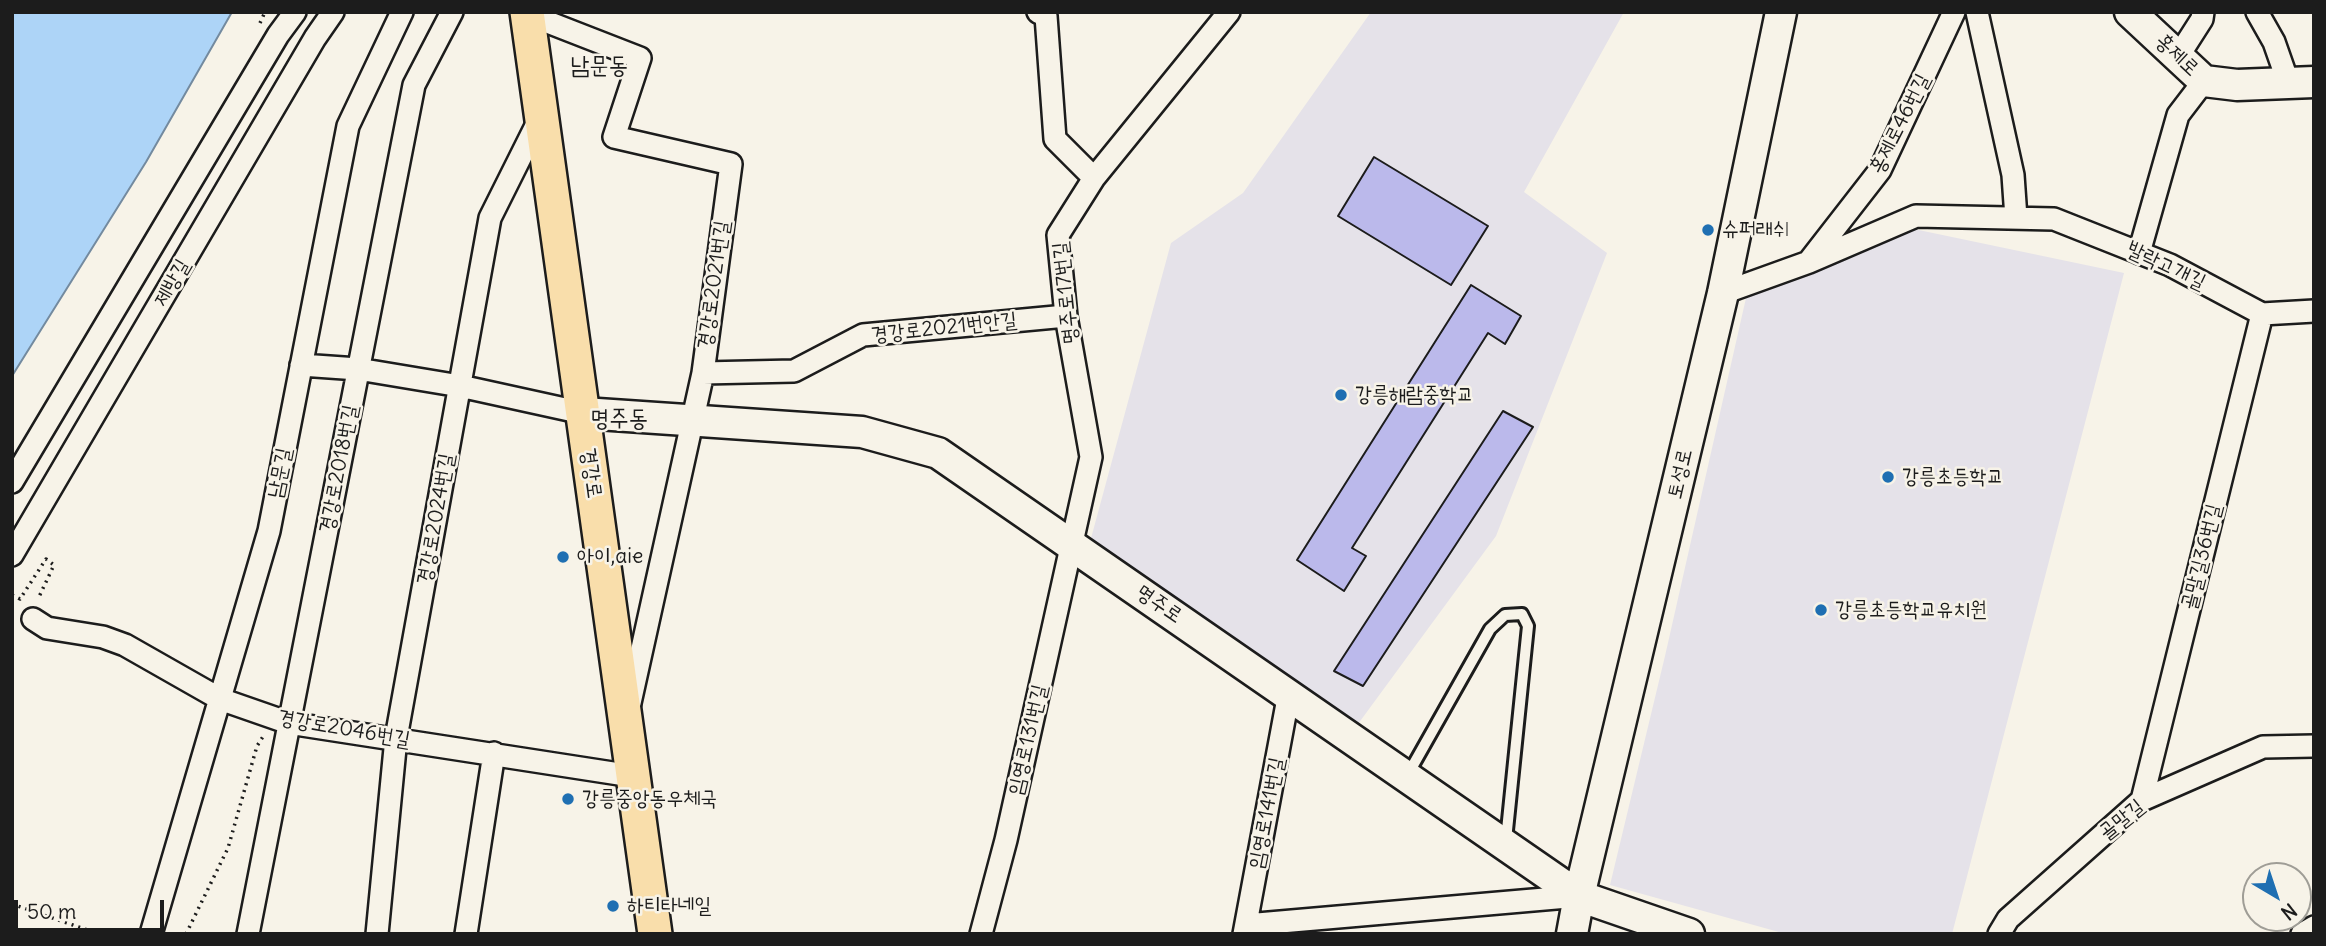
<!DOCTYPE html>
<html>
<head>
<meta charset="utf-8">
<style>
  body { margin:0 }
  #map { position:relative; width:2326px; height:946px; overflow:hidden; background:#f7f3e8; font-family:Delius,sans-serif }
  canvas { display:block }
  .frame { position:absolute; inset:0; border:14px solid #1c1c1c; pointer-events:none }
  .north { position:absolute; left:2242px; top:862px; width:70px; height:70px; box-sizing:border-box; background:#f7f3e8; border:2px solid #9f9d96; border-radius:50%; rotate:141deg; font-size:19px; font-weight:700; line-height:28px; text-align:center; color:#1c1c1c }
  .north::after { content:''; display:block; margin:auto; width:24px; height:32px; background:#1f6fb2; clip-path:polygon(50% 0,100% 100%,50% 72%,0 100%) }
  .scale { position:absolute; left:14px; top:900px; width:150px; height:32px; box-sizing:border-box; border:4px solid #1c1c1c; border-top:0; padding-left:9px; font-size:21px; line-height:24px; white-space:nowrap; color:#1c1c1c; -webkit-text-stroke:5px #f7f3e8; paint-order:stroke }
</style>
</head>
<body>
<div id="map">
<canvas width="2326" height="946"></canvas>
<div class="frame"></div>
<div class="north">N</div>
<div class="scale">50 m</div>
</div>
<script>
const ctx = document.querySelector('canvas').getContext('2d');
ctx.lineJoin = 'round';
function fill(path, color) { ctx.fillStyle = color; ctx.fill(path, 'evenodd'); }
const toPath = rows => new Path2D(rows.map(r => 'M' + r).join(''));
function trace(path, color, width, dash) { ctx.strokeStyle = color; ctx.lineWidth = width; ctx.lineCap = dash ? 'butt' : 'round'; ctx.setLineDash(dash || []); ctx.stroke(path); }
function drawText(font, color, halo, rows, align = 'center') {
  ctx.font = font + ' Delius,"Poor Story",sans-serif'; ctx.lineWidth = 5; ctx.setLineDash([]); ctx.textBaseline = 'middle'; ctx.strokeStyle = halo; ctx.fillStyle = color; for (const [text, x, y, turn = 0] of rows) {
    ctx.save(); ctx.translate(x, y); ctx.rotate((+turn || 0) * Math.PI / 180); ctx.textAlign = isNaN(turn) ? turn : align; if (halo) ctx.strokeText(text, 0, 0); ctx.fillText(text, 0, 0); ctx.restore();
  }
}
const built = toPath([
  [1371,12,1624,12,1524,192,1607,253,1496,536,1358,724,1090,542,1171,243,1243,193],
  [1909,228,2124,273,1952,934,1786,934,1610,885,1665,656,1746,298]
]);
const water = toPath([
  [12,12,232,12,146,162,12,376,12,12]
]);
const building = toPath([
  [1374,157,1488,226,1451,285,1338,216,1374,157],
  [1471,285,1521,316,1505,344,1488,333,1352,548,1366,556,1344,591,1297,560,1471,285],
  [1503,411,1533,427,1363,686,1334,671,1503,411]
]);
const path = toPath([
  [260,23,265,12],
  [12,595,20,599,46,559,54,565,38,599],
  [12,904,99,934],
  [186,934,228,848,257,746,264,735]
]);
const lane = toPath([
  [1407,776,1490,629,1505,615,1522,614,1528,626,1506,840]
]);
const street = toPath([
  [1038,12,1046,16,1055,139,1094,178],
  [1977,12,2013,175,2016,218],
  [2257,12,2274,42,2288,82],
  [527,14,640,58,614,137,731,164,703,373,630,703],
  [2179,55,2202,19,2203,12],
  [2139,253,2178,115,2204,81],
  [1810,260,1880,170,1954,12],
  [1723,293,1809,262,1916,216,2054,219,2170,265,2262,314,2314,311],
  [301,365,358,369,460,386,583,413],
  [703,373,794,371,863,335,1066,316],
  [12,482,278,35,295,12],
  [12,555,315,38,333,12],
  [33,619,47,628,103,637,125,645,220,699,289,723,632,776],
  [2142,800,2262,314],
  [1246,925,1579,896],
  [151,934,269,531,348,126,402,12],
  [248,934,414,85,452,12],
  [377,934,396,738,490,218,540,118],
  [466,934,494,753],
  [981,934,1006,840,1091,457,1066,316,1058,235,1094,178,1229,12],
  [1244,934,1289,693],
  [1999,934,2008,919,2142,800,2263,747,2314,746],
  [2302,934,2314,927]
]);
const secondary = toPath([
  [2130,12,2204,81,2237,85,2314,82],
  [583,413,862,432,938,453,1579,896,1689,934],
  [1572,934,1579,896,1723,293,1781,12]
]);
const primary = toPath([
  [527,12,655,934]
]);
const markers = [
  [1708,230,7,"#1f6fb2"],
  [1341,395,7,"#1f6fb2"],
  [1888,477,7,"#1f6fb2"],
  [563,557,7,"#1f6fb2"],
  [1821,610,7,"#1f6fb2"],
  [568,799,7,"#1f6fb2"],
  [613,906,7,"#1f6fb2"]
];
const streetNames = [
  ["홍제로",2177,55,43],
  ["홍제로46번길",1900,124,-63],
  ["발락고개길",2166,266,25],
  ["제방길",172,283,-60],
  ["경강로2021번길",714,285,-82],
  ["명주로17번길",1066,293,-96],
  ["경강로2021번안길",944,328,-6],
  ["경강로2018번길",339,469,-79],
  ["남문길",280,473,-79],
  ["경강로",591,473,82],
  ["토성로",1680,474,-77],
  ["경강로2024번길",436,519,-80],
  ["골말길36번길",2202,557,-76],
  ["명주로",1159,604,34],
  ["경강로2046번길",344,729,10],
  ["임영로131번길",1028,740,-77],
  ["임영로141번길",1267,813,-79],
  ["골말길",2122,820,-39]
];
const poiNames = [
  ["슈퍼래쉬",1722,230],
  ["강릉해람중학교",1355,395],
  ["강릉초등학교",1902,477],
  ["아이,aie",577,557],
  ["강릉초등학교유치원",1835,610],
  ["강릉중앙동우체국",582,799],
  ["하티타네일",627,906]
];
const quarterNames = [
  ["남문동",599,66],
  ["명주동",619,419]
];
fill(built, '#e5e2e9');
fill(water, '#add4f7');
trace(water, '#738a9f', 2);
fill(building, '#bbb9eb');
trace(building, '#1c1c1c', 2);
trace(lane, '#1c1c1c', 16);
trace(street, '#1c1c1c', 26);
trace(secondary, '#1c1c1c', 35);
trace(primary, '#1c1c1c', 38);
trace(path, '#1c1c1c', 3.5, [2, 5]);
trace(lane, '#f7f3e8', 10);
trace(street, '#f7f3e8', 21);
trace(secondary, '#f7f3e8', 30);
trace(primary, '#f9deab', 33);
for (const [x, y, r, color] of markers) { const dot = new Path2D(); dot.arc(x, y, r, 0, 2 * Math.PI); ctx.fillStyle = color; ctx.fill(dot); trace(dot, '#f7f3e8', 2.5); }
drawText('21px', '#1c1c1c', '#f7f3e8', streetNames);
drawText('21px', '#1c1c1c', '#f7f3e8', poiNames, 'left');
drawText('24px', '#1c1c1c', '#f7f3e8', quarterNames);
</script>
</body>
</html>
